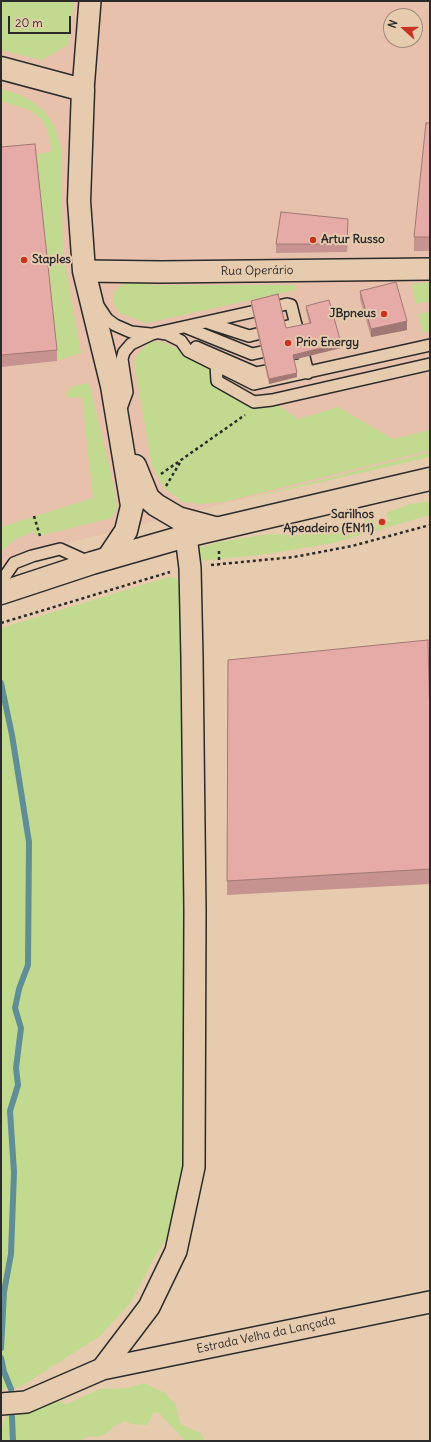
<!DOCTYPE html>
<html>
<head>
<meta charset="utf-8">
<style>
  body { margin:0 }
  #map { position:relative; width:431px; height:1442px; overflow:hidden; background:#e7cbae; font-family:Delius,sans-serif }
  canvas { display:block }
  .frame { position:absolute; inset:0; border:2px solid #2b2b2b; pointer-events:none }
  .north { position:absolute; left:383px; top:8px; width:40px; height:40px; box-sizing:border-box; background:#e7cbae; border:1px solid #9c8b7a; border-radius:50%; rotate:291deg; font-size:11px; font-weight:700; line-height:16px; text-align:center; color:#2b2b2b }
  .north::after { content:''; display:block; margin:auto; width:14px; height:18px; background:#c8321e; clip-path:polygon(50% 0,100% 100%,50% 72%,0 100%) }
  .scale { position:absolute; left:8px; top:16px; width:63px; height:18px; box-sizing:border-box; border:2px solid #2b2b2b; border-top:0; padding-left:5px; font-size:12px; line-height:14px; white-space:nowrap; color:#2b2b2b; -webkit-text-stroke:3px #e7cbae; paint-order:stroke }
</style>
</head>
<body>
<div id="map">
<canvas width="431" height="1442"></canvas>
<div class="frame"></div>
<div class="north">N</div>
<div class="scale">20 m</div>
</div>
<script>
const ctx = document.querySelector('canvas').getContext('2d');
ctx.lineJoin = 'round';
function fill(path, color) { ctx.fillStyle = color; ctx.fill(path, 'evenodd'); }
const toPath = rows => new Path2D(rows.map(r => 'M' + r).join(''));
function trace(path, color, width, dash) { ctx.strokeStyle = color; ctx.lineWidth = width; ctx.lineCap = dash ? 'butt' : 'round'; ctx.setLineDash(dash || []); ctx.stroke(path); }
function drawText(font, color, halo, rows, align = 'center') {
  ctx.font = font + ' Delius,sans-serif'; ctx.lineWidth = 4; ctx.setLineDash([]); ctx.textBaseline = 'middle'; ctx.strokeStyle = halo; ctx.fillStyle = color; for (const [text, x, y, turn = 0] of rows) {
    ctx.save(); ctx.translate(x, y); ctx.rotate((+turn || 0) * Math.PI / 180); ctx.textAlign = isNaN(turn) ? turn : align; if (halo) ctx.strokeText(text, 0, 0); ctx.fillText(text, 0, 0); ctx.restore();
  }
}
const built = toPath([
  [1,1,430,1,430,452,59,545,12,560,1,566],
  [391,16,415,16,415,40,391,40]
]);
const green = toPath([
  [1,1,74,1,68,45,42,60,1,50],
  [1,89,21,95,33,102,45,112,55,127,61,148,63,253,81,353,57,361,35,155,52,151,47,129,41,119,29,110,1,101],
  [150,280,151,285,295,285,296,290,146,323,118,312,113,302,113,293,120,286,131,282],
  [430,282,430,301,416,304,411,284],
  [430,311,430,331,423,333,418,314],
  [151,342,162,342,170,345,210,369,214,383,272,402,299,419,338,407,393,439,430,430,430,450,224,502,201,504,183,502,164,488,152,466,134,362,139,352],
  [89,383,112,478,117,507,112,518,38,536,33,532,15,539,1,552,1,527,93,498,82,397,67,398,66,393,73,386],
  [430,452,430,457,238,501],
  [430,501,430,515,333,543,267,554,200,561,198,548,219,542,268,534,300,535,344,528,373,518,377,526,389,521,386,513,410,504],
  [169,577,177,579,186,587,185,1161,175,1226,155,1256,131,1302,100,1336,20,1387,1,1390,1,628],
  [144,1383,165,1393,176,1405,180,1424,201,1433,204,1441,185,1441,159,1413,154,1412,147,1425,131,1424,125,1421,116,1425,102,1436,86,1437,80,1441,1,1441,1,1433,5,1417,18,1412,57,1401,67,1404,100,1389,127,1388]
]);
const stream = toPath([
  [1,683,12,735,29,842,28,965,19,989,15,1008,21,1028,16,1068,18,1085,10,1111,14,1172,11,1254,4,1292,1,1348],
  [1,1358,4,1372,11,1389],
  [12,1417,13,1441]
]);
const path = toPath([
  [161,474,245,415],
  [166,486,181,461],
  [34,516,40,536],
  [219,551,219,564],
  [211,565,294,557,352,546,430,525],
  [1,623,170,572]
]);
const lane = toPath([
  [99,307,107,319,115,325,131,332,150,334],
  [209,323,249,336,296,324],
  [185,327,252,354,275,349],
  [160,333,167,334,181,341,188,351,254,384,430,345],
  [196,347,256,373,305,364],
  [216,365,217,381,254,402,272,400,430,364],
  [120,411,127,392,122,359,124,352,131,344,152,334,287,304,291,305,308,373],
  [1,582,14,563,32,556,60,549,91,563]
]);
const street = toPath([
  [83,90,90,1],
  [84,271,161,272,430,269],
  [102,1369,430,1302],
  [1,1404,26,1402,102,1369,149,1307,176,1251,194,1167,195,911,192,658,190,568,186,536]
]);
const secondary = toPath([
  [1,68,83,90,79,201,84,271,112,386,132,506,126,531,108,558],
  [135,466,148,498,156,505,178,518,215,528]
]);
const primary = toPath([
  [1,593,92,563,186,536,430,479]
]);
const wall = toPath([
  [430,123,430,251,414,251,414,237],
  [1,147,57,350,57,361,1,367],
  [348,227,347,252,276,253,276,244],
  [360,291,407,330,371,337,360,299],
  [251,301,286,328,309,323,306,310,306,306,341,348,294,359,297,377,269,384,251,305],
  [228,660,430,725,430,884,227,895]
]);
const shadedWall = toPath([
  [348,219,348,227,347,252,347,244],
  [407,321,407,330,371,337,371,329],
  [341,343,341,348,293,360,293,355],
  [297,373,297,377,269,384,269,379]
]);
const building = toPath([
  [426,123,430,123,430,237,414,237,426,123],
  [35,144,57,350,1,355,1,147,35,144],
  [281,212,348,219,347,244,276,244,281,212],
  [396,282,407,321,371,329,360,291,396,282],
  [278,294,286,328,311,323,306,306,329,300,341,343,293,355,297,373,269,379,251,301,278,294],
  [428,640,430,725,430,869,227,881,228,660,428,640]
]);
const markers = [
  [313,240,4,"#c8321e"],
  [24,260,4,"#c8321e"],
  [384,314,4,"#c8321e"],
  [288,343,4,"#c8321e"],
  [382,522,4,"#c8321e"]
];
const poiNames = [
  ["Artur Russo",321,240],
  ["Staples",32,260],
  ["JBpneus",376,314,"right"],
  ["Prio Energy",296,343],
  ["Sarilhos",374,515,"right"],
  ["Apeadeiro (EN11)",374,529,"right"]
];
const streetNames = [
  ["Rua Operário",257,271,-1],
  ["Estrada Velha da Lançada",266,1335,-12]
];
fill(built, '#e7c1ac');
fill(green, '#c2da90');
trace(stream, '#5f8e96', 6);
trace(lane, '#2b2b2b', 14);
trace(street, '#2b2b2b', 24);
trace(secondary, '#2b2b2b', 25);
trace(primary, '#2b2b2b', 25);
trace(path, '#2b2b2b', 2.5, [3, 3]);
trace(lane, '#e7cbae', 11);
trace(street, '#e7cbae', 21);
trace(secondary, '#e7cbae', 22);
trace(primary, '#e7cbae', 22);
fill(wall, '#c69390');
fill(shadedWall, '#a17875');
fill(building, '#e6aba7');
trace(building, '#a17875', 1);
for (const [x, y, r, color] of markers) { const dot = new Path2D(); dot.arc(x, y, r, 0, 2 * Math.PI); ctx.fillStyle = color; ctx.fill(dot); trace(dot, '#e7cbae', 1.5); }
drawText('bold 12px', '#2b2b2b', '#e7cbae', poiNames, 'left');
drawText('12px', '#2b2b2b', '#e7cbae', streetNames);
</script>
</body>
</html>
